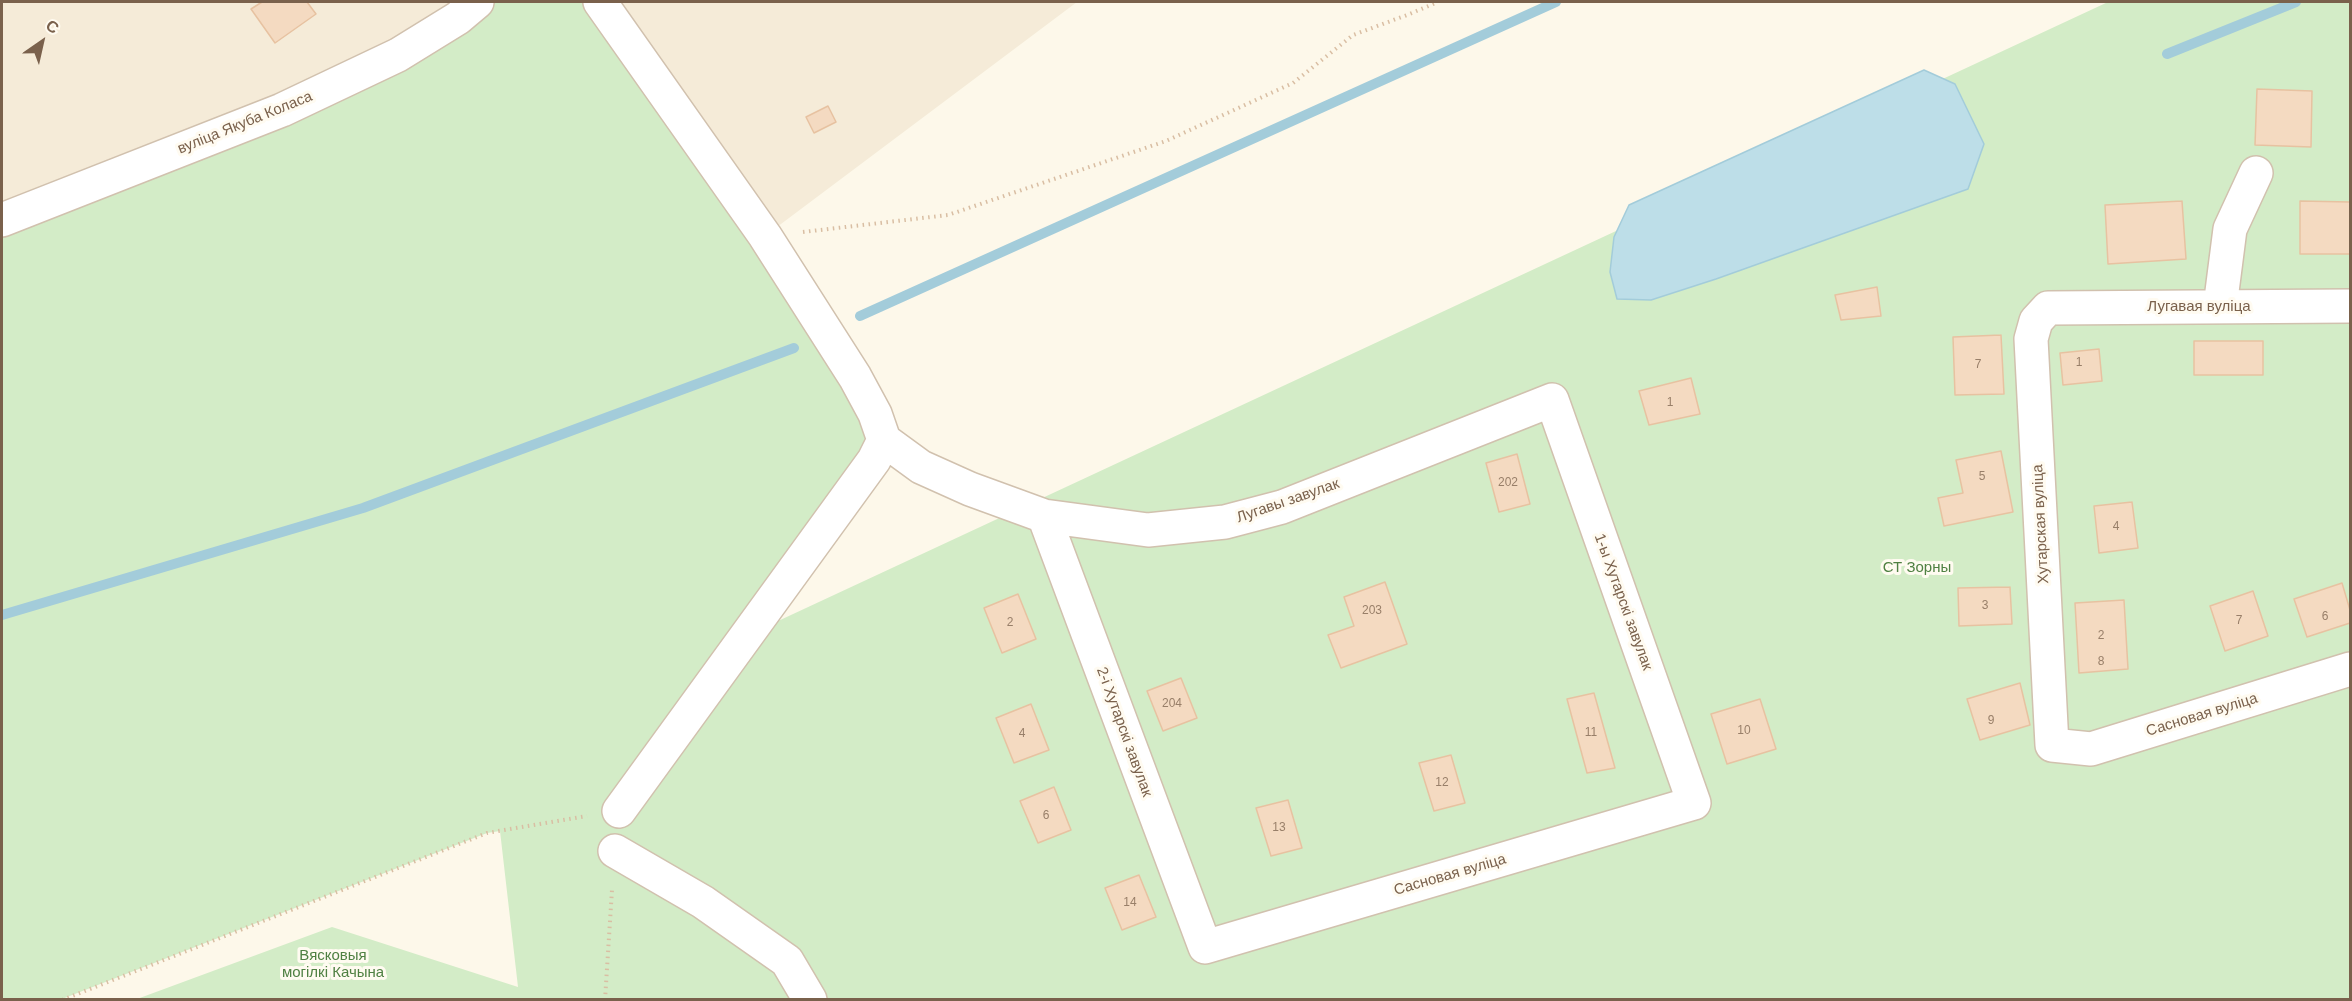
<!DOCTYPE html>
<html>
<head>
<meta charset="utf-8">
<style>
  body { margin:0 }
  #map { position:relative; width:2352px; height:1001px; overflow:hidden; background:#fdf8ea; font-family:Arial,sans-serif }
  canvas { display:block }
  .frame { position:absolute; inset:0; border:3px solid #7a614c; pointer-events:none }
  .north { position:absolute; left:12px; top:12px; width:60px; height:60px; -webkit-text-stroke:4px #fffbf1; paint-order:stroke; rotate:34deg; font-size:16px; font-weight:700; line-height:24px; text-align:center; color:#7a614c }
  .north::after { content:''; display:block; margin:auto; width:21px; height:27px; background:#7a614c; clip-path:polygon(50% 0,100% 100%,50% 72%,0 100%) }
</style>
</head>
<body>
<div id="map">
<canvas width="2352" height="1001"></canvas>
<div class="frame"></div>
<div class="north">С</div>
</div>
<script>
const ctx = document.querySelector('canvas').getContext('2d');
ctx.lineJoin = 'round';
function fill(path, color) { ctx.fillStyle = color; ctx.fill(path, 'evenodd'); }
const toPath = rows => new Path2D(rows.map(r => 'M' + r).join(''));
function trace(path, color, width, dash) { ctx.strokeStyle = color; ctx.lineWidth = width; ctx.lineCap = dash ? 'butt' : 'round'; ctx.setLineDash(dash || []); ctx.stroke(path); }
function drawText(font, color, halo, rows, align = 'center') {
  ctx.font = font + ' Arial,sans-serif'; ctx.lineWidth = 6; ctx.setLineDash([]); ctx.textBaseline = 'middle'; ctx.strokeStyle = halo; ctx.fillStyle = color; for (const [text, x, y, turn = 0] of rows) {
    ctx.save(); ctx.translate(x, y); ctx.rotate((+turn || 0) * Math.PI / 180); ctx.textAlign = isNaN(turn) ? turn : align; if (halo) ctx.strokeText(text, 0, 0); ctx.fillText(text, 0, 0); ctx.restore();
  }
}
const residential = toPath([
  [2,2,477,2,458,18,2,218],
  [600,2,1077,2,765,236]
]);
const green = toPath([
  [477,2,600,2,884,440,748,635,2108,2,2350,2,2350,999,137,999,332,927,518,987,500,831,487,833,62,999,2,1000,2,218,398,55]
]);
const water = toPath([
  [1924,70,1955,84,1984,144,1968,189,1716,279,1651,300,1617,299,1610,272,1614,237,1629,205,1924,70]
]);
const stream = toPath([
  [2167,54,2296,2],
  [860,316,1556,2],
  [2,615,363,508,794,348]
]);
const building = toPath([
  [262,2,307,2,316,14,275,43,251,9,262,2],
  [2257,89,2312,91,2311,147,2255,145,2257,89],
  [828,106,836,122,814,133,806,117,828,106],
  [2182,201,2186,259,2108,264,2105,205,2182,201],
  [2300,201,2350,202,2350,254,2300,254,2300,201],
  [1877,287,1881,316,1841,320,1835,295,1877,287],
  [2001,335,2004,394,1955,395,1953,337,2001,335],
  [2194,341,2263,341,2263,375,2194,375,2194,341],
  [2099,349,2102,381,2063,385,2060,353,2099,349],
  [1691,378,1700,414,1649,425,1639,391,1691,378],
  [2001,451,2013,512,1944,526,1938,498,1963,493,1956,460,2001,451],
  [1517,454,1530,504,1499,512,1486,463,1517,454],
  [2132,502,2138,548,2099,553,2094,506,2132,502],
  [1385,582,1407,644,1341,668,1328,635,1354,626,1344,597,1385,582],
  [2342,583,2350,610,2350,623,2307,637,2294,599,2342,583],
  [2010,587,2012,624,1959,626,1958,588,2010,587],
  [2253,591,2268,636,2225,651,2210,606,2253,591],
  [1018,594,1036,639,1002,653,984,608,1018,594],
  [2124,600,2128,669,2079,673,2075,603,2124,600],
  [1181,678,1197,718,1163,731,1147,691,1181,678],
  [2020,683,2030,725,1980,740,1967,699,2020,683],
  [1594,693,1615,768,1587,773,1567,699,1594,693],
  [1760,699,1776,749,1727,764,1711,714,1760,699],
  [1031,704,1049,750,1014,763,996,718,1031,704],
  [1451,755,1465,803,1434,811,1419,763,1451,755],
  [1054,787,1071,830,1038,843,1020,801,1054,787],
  [1288,800,1302,848,1271,856,1256,808,1288,800],
  [1139,875,1156,917,1122,930,1105,888,1139,875]
]);
const path = toPath([
  [803,232,948,215,1166,141,1293,83,1353,35,1407,15,1438,2],
  [62,1000,487,833,587,816],
  [605,1000,612,890]
]);
const minor = toPath([
  [600,2,765,236,855,377,875,414,884,440,874,460,619,811],
  [2,220,282,110,398,55,458,18,477,2],
  [2350,306,2048,308,2036,321,2031,339,2052,745,2091,749,2350,669],
  [2220,307,2230,229,2256,173],
  [884,440,921,467,970,489,1044,516,1148,530,1225,522,1282,507,1552,400,1694,803,1205,947,1044,516],
  [615,851,703,902,787,961,810,1000]
]);
const numberNames = [
  ["1",2079,363],
  ["7",1978,365],
  ["1",1670,403],
  ["5",1982,477],
  ["202",1508,483],
  ["4",2116,527],
  ["3",1985,606],
  ["203",1372,611],
  ["6",2325,617],
  ["7",2239,621],
  ["2",1010,623],
  ["2",2101,636],
  ["8",2101,662],
  ["204",1172,704],
  ["9",1991,721],
  ["10",1744,731],
  ["11",1591,733],
  ["4",1022,734],
  ["12",1442,783],
  ["6",1046,816],
  ["13",1279,828],
  ["14",1130,903]
];
const streetNames = [
  ["вуліца Якуба Коласа",245,123,-22],
  ["Лугавая вуліца",2199,307],
  ["Лугавы завулак",1288,501,-19],
  ["Хутарская вуліца",2041,524,-93],
  ["1-ы Хутарскі завулак",1623,602,70],
  ["Сасновая вуліца",2202,715,-17],
  ["2-і Хутарскі завулак",1124,732,70],
  ["Сасновая вуліца",1450,875,-16]
];
const parkNames = [
  ["СТ Зорны",1917,568],
  ["Вясковыя",333,956],
  ["могілкі Качына",333,973]
];
fill(residential, '#f5ebd8');
fill(green, '#d3ecc7');
fill(water, '#bddee8');
trace(water, '#a3ccda', 1.5);
trace(stream, '#a3ccda', 10);
fill(building, '#f4dac1');
trace(building, '#e7c2a1', 1.5);
trace(minor, '#d1c1ae', 36);
trace(path, '#d9bea3', 4, [1.5, 4.5]);
trace(minor, '#fff', 33);
drawText('12px', '#987f69', null, numberNames);
drawText('15px', '#7a614c', '#fffbf1', streetNames);
drawText('15px', '#4f8042', '#fffbf1', parkNames);
</script>
</body>
</html>
